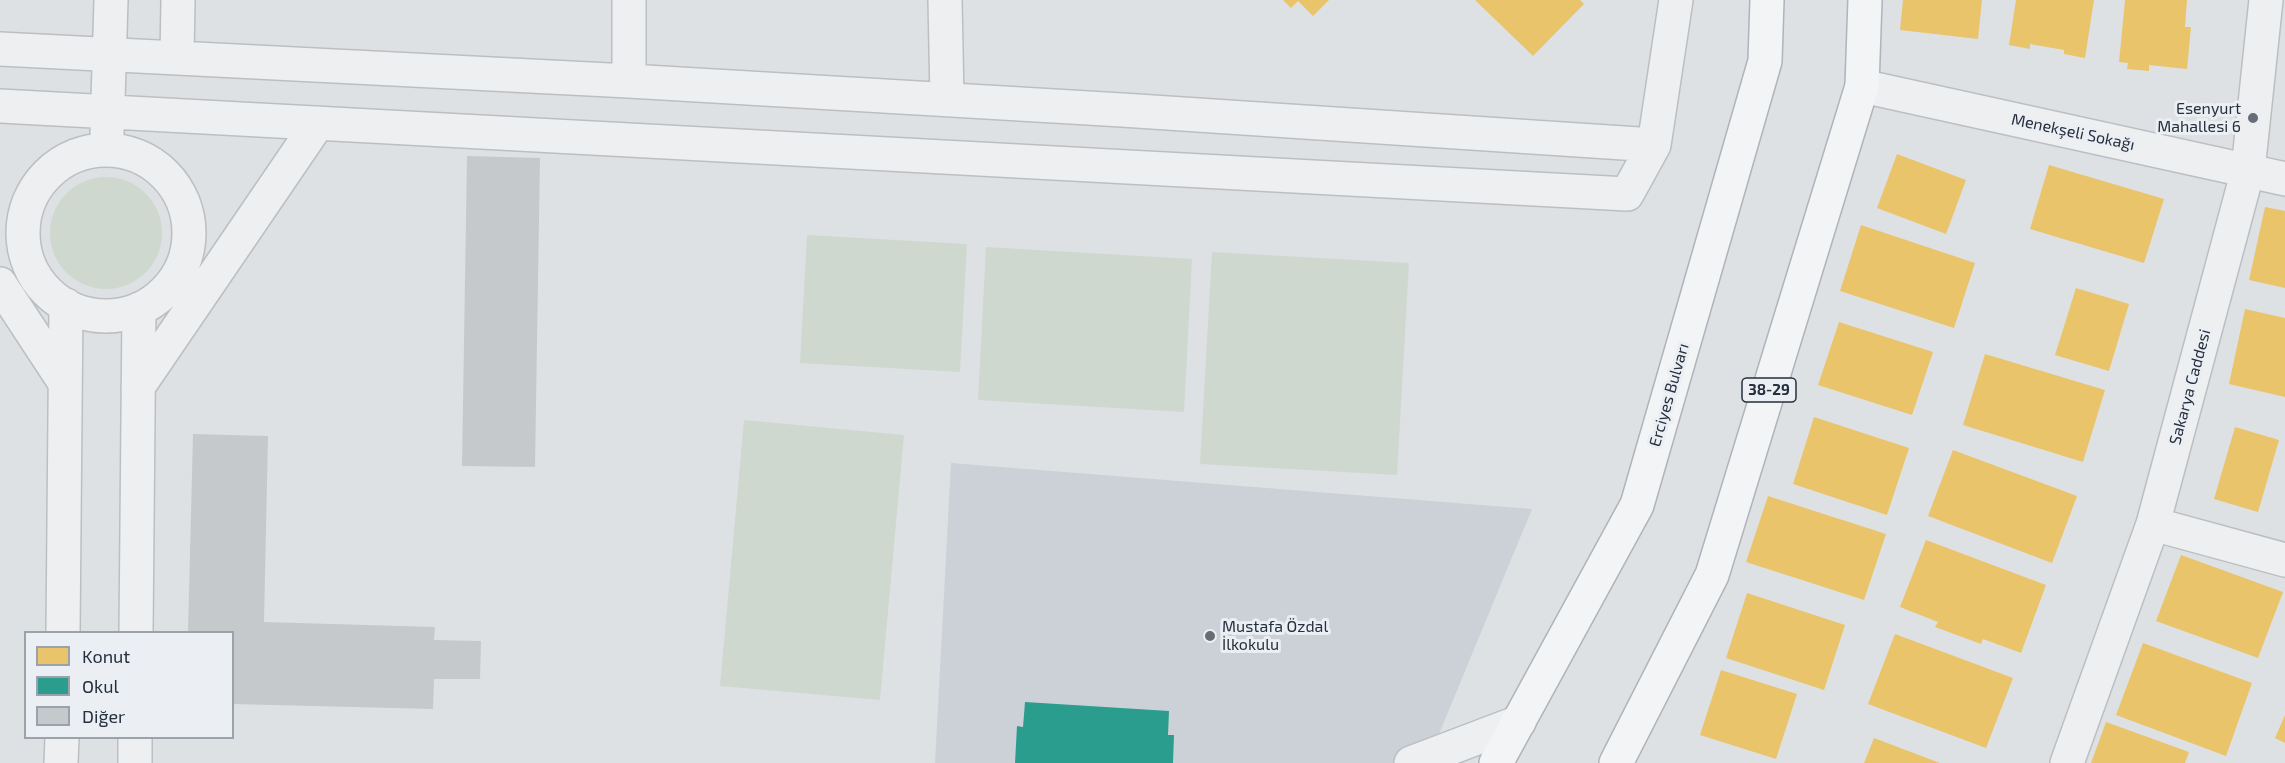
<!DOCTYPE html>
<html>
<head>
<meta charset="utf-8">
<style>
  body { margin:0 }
  #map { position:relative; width:2285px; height:763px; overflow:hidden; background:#dee1e4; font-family:"Exo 2",sans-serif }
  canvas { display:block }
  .legend { position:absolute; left:24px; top:631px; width:210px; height:108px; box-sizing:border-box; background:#ebeff4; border:2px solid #9ca2ab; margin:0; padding:8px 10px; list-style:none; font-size:18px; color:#252f3d }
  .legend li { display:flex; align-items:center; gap:12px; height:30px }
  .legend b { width:30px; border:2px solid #9ca2ab }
</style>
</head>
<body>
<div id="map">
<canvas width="2285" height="763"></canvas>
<ul class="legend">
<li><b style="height:16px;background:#e9c46a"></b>Konut</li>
<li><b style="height:16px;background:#2a9d8f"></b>Okul</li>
<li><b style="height:16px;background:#c6c9cc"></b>Diğer</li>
</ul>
</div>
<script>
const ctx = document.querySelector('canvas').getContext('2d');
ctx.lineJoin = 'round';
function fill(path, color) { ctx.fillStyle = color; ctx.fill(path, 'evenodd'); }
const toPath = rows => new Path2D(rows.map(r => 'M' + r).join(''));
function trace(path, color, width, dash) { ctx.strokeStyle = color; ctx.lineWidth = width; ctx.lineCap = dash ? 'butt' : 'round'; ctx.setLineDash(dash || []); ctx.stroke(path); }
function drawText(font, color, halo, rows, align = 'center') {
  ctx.font = font + ' "Exo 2",sans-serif'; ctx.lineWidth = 6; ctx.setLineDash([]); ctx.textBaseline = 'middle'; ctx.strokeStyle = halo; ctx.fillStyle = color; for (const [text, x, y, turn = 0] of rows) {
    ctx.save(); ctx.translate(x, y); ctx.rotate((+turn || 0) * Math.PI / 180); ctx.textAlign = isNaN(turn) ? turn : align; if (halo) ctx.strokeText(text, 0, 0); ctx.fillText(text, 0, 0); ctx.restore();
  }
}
const built = toPath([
  [951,463,1532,509,1427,763,935,763]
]);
const green = toPath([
  '50 233a56 56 0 1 1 112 0a56 56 0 1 1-112 0Z',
  [807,235,967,244,960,372,800,363],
  [986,247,1192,259,1184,412,978,400],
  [1212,252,1409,263,1397,475,1200,464],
  [744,420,904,435,880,700,720,686]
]);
const homes = toPath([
  [1283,0,1329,0,1313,16,1298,1,1291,8],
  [1475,0,1580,0,1584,4,1533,56],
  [1903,0,1982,0,1978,39,1900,30],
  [2016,0,2094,0,2085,58,2064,54,2064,50,2030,44,2030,49,2009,45],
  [2125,0,2187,0,2185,27,2191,27,2187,69,2149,65,2149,71,2127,69,2128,63,2119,62],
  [1897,154,1966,180,1946,234,1877,208],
  [2049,165,2164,199,2144,263,2030,229],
  [2265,207,2285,211,2285,288,2249,280],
  [1861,225,1975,263,1954,328,1840,291],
  [2076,288,2129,304,2109,371,2055,355],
  [2245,309,2285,318,2285,397,2229,384],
  [1839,322,1933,352,1912,415,1818,385],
  [1985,354,2105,390,2083,462,1963,425],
  [1814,417,1909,448,1887,515,1793,484],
  [2235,427,2279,440,2258,512,2214,499],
  [1953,450,2077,496,2052,563,1928,516],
  [1768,496,1886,534,1864,600,1746,562],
  [1926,540,2046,585,2021,653,1983,639,1981,644,1935,627,1938,622,1900,607],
  [2181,555,2283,592,2258,658,2156,621],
  [1747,593,1845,625,1824,690,1726,658],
  [1895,634,2013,678,1986,748,1868,704],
  [2143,643,2252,683,2226,756,2116,715],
  [1721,670,1797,694,1776,759,1700,735],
  [2285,715,2285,743,2275,738],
  [2106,722,2189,752,2185,763,2091,763],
  [1874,738,1940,763,1864,763]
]);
const schools = toPath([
  [1025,702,1169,711,1168,735,1174,735,1173,763,1015,763,1017,726,1023,727]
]);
const building = toPath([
  [467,156,540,158,535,467,462,466],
  [193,434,268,436,264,622,435,627,434,640,481,641,480,679,434,679,433,709,232,704,232,632,188,632]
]);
const minor = toPath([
  [629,0,629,81],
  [945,0,947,99],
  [0,49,629,81,1122,110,1654,145],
  [177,57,178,0],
  [1862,86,2285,179],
  [0,106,1627,194,1654,145,1676,0],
  [107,134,111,0],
  '23 233a83 83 0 1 1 166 0a83 83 0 1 1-166 0Z',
  [0,284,65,383],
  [138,387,318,123],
  [2153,524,2285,560],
  [63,632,66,305],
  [136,632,139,309],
  [61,763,62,738],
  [135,763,135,738],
  [1411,763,1519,722],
  [2067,763,2153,524,2248,170,2266,0]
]);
const highway = toPath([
  [1496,763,1637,505,1765,61,1767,0],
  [1616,763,1712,575,1862,86,1865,0]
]);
const markers = [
  [2253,118,6,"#666d77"],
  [1210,636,6,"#666d77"]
];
const shields = [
  [1769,390,54]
];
const shieldNames = [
  ["38-29",1769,390]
];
const poiNames = [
  ["Esenyurt",2241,109],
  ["Mahallesi 6",2241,127],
  ["Mustafa Özdal",1222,627,"left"],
  ["İlkokulu",1222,645,"left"]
];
const streetNames = [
  ["Menekşeli Sokağı",2073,132,12],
  ["Sakarya Caddesi",2190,387,-75],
  ["Erciyes Bulvarı",1669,395,-74]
];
fill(built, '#ccd1d7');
fill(green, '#cfd8cf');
fill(homes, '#e9c46a');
fill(schools, '#2a9d8f');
fill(building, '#c6c9cc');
trace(minor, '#bcbfc2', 36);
trace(highway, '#b0b4b9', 36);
trace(minor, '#edeff1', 33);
trace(highway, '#f2f4f5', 33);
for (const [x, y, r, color] of markers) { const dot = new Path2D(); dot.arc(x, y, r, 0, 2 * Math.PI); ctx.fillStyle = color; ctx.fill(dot); trace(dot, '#ebeff4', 2); }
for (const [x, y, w] of shields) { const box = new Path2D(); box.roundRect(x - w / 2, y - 12, w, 24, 4.5); ctx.fillStyle = '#ebeff4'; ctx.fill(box); trace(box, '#252f3d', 1.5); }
drawText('bold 15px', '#252f3d', null, shieldNames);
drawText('16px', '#252f3d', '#ebeff4', poiNames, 'right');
drawText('16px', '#252f3d', '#ebeff4', streetNames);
</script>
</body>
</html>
